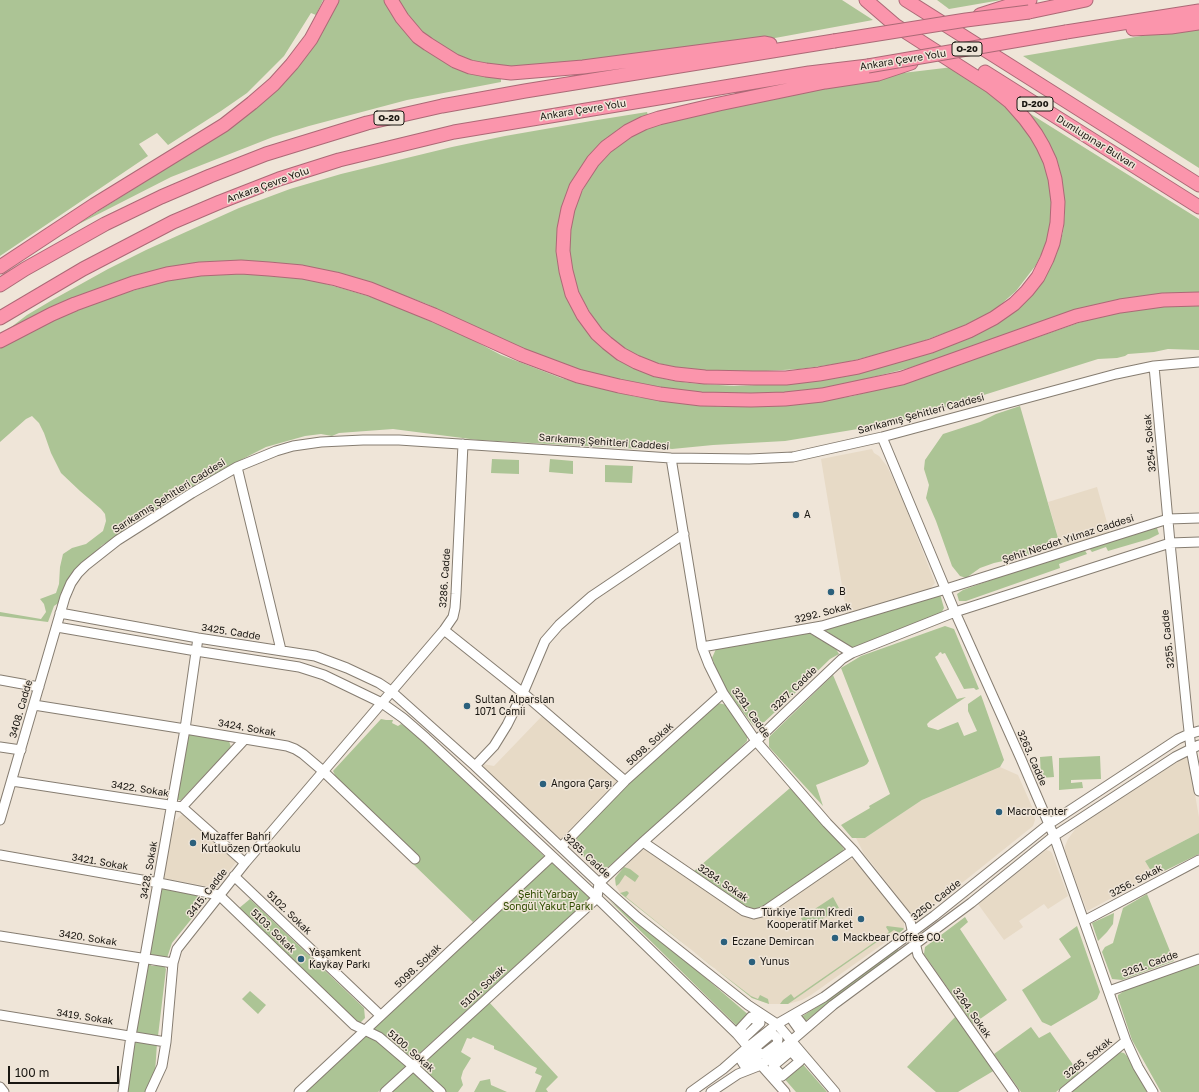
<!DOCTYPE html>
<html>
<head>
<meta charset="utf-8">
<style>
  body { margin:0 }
  #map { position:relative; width:1199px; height:1092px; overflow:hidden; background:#efe5d8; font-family:"Golos Text",sans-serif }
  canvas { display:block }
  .scale { position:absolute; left:8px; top:1066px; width:111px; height:18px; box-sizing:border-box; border:2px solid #191611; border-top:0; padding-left:5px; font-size:12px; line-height:14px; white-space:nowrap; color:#191611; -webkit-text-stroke:3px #efe5d8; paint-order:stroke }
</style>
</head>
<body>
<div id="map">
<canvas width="1199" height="1092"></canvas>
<div class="scale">100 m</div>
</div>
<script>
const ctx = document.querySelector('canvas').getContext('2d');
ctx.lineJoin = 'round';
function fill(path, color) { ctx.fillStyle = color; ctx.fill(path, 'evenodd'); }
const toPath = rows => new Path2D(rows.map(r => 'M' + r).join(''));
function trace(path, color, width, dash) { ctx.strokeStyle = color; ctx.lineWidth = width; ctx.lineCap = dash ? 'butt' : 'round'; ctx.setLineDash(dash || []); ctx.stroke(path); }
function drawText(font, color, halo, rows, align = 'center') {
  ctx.font = font + ' "Golos Text",sans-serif'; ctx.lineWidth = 3; ctx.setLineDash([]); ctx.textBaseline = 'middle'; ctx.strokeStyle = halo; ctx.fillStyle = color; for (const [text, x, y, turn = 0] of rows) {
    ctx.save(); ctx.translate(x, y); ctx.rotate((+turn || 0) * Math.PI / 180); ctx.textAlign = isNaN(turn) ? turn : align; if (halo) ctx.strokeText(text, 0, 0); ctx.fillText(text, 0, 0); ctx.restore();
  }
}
const built = toPath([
  [872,449,874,453,879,456,887,466,902,498,935,583,929,590,847,616,821,459],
  [1097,487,1110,533,1061,548,1048,502],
  [543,715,617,780,616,786,562,840,487,774,483,764,494,766],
  [1188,755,1199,817,1199,833,1145,861,1154,876,1087,911,1065,852,1065,846,1068,839,1079,824],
  [1000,767,1018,775,1033,809,1035,820,1033,826,917,919,907,909,870,861,864,854,856,838,865,838,922,800],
  [181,815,187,815,237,861,216,888,162,878,172,825],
  [645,849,756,918,763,916,847,859,854,860,904,920,904,929,811,995,802,1000,788,1004,769,1004,752,998,620,893,616,886,615,881,617,875,641,851],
  [1046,850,1050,851,1052,853,1068,896,1048,909,1044,904,1019,921,1023,927,1004,940,978,904]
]);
const green = toPath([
  [0,0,323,0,316,15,311,13,284,56,247,93,221,111,168,145,157,133,139,144,148,156,0,256],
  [339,0,385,0,406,32,501,76,501,82,407,100,309,126,273,137,171,177,73,227,218,136,263,102,286,81,305,57,324,29],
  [398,0,842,0,873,20,775,38,653,54,530,68,493,67,459,57,429,38,412,21],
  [937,0,1001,0,949,9],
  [1199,27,1199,168,1023,56,1153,34],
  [953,67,1010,107,1040,151,1050,184,1052,206,1050,227,1045,247,1036,265,1016,291,991,313,972,323,923,341,895,350,843,363,800,369,732,373,679,368,653,362,629,351,610,338,597,323,586,306,577,288,571,267,569,245,570,228,573,211,579,197,594,170,605,156,632,134,665,121,886,75],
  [1021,108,1199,219,1199,293,1052,318,943,357,909,368,833,387,787,392,736,394,680,391,642,385,586,371,568,366,532,352,493,336,427,304,357,278,308,267,277,263,245,261,205,262,145,273,124,279,81,296,6,331,27,315,54,299,108,269,146,250,239,208,290,189,341,174,452,147,505,136,591,121,647,112,648,115,580,171,568,190,562,208,558,241,558,259,560,276,567,296,630,365,646,373,665,379,689,383,734,386,802,383,833,378,940,348,1044,277,1051,266,1057,253,1063,232,1065,209,1062,183,1060,172],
  [220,273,247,273,286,276,315,281,344,289,381,300,467,337,501,355,561,378,612,391,637,397,702,405,729,407,787,405,815,402,853,396,924,377,1078,323,1117,312,1168,305,1199,305,1199,350,1168,349,1154,352,1128,354,1125,356,1117,358,1098,359,914,417,870,427,785,441,713,445,672,449,647,446,640,449,478,440,393,429,339,433,332,436,321,434,305,436,266,447,223,469,153,511,145,513,142,519,133,524,127,526,125,531,101,546,99,552,60,602,54,606,48,622,0,616,0,612,41,619,46,612,44,604,40,599,56,593,59,584,60,567,63,554,72,548,86,544,103,531,106,521,105,514,101,509,80,491,61,473,51,453,44,433,39,423,32,416,26,419,0,442,0,345,39,325,101,300,166,281,189,276],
  [1020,406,1058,538,1051,538,1046,545,1037,551,1026,556,994,563,980,568,966,578,960,576,952,566,936,521,926,498,929,485,924,469,925,460,943,434,980,422,996,414],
  [492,459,519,460,519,474,491,473],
  [550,459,573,461,573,474,549,472],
  [605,465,633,466,632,483,605,482],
  [1156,525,1159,534,1149,539,1108,551,1106,547,1092,552,1088,547],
  [1083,547,1087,554,1059,564,1060,568,966,601,959,601,957,594,963,590],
  [940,594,944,608,940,615,852,648,823,629],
  [945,626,954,629,979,689,976,690,974,688,964,689,945,653,942,654,941,652,939,653,938,655,935,657,957,699,966,697,930,721,927,724,928,727,938,730,958,722,964,736,977,731,968,711,968,704,981,695,1004,760,1000,767,922,800,865,838,852,838,841,825,870,808,869,806,890,794,841,668,861,656],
  [802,631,809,633,836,649,839,654,830,659,793,695,758,728,753,725,723,686,712,658,716,649],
  [833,675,869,761,867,764,864,766,816,785,823,806,769,747,769,737],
  [718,703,727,705,747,736,747,741,718,771,608,867,605,869,597,868,575,849,575,846,577,838,580,833,629,783],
  [381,719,386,720,393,720,392,723,398,726,401,724,409,729,450,767,545,857,473,922,413,864,419,859,337,779,333,771],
  [189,734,229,741,231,747,181,800,178,800,176,798,187,735],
  [1052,756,1054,777,1041,778,1040,757],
  [1100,756,1101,779,1071,780,1071,783,1082,782,1083,788,1059,790,1059,758],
  [790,788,840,843,844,849,842,852,763,907,756,910,749,909,693,872],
  [1199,833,1199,854,1154,876,1145,861],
  [551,862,590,898,411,1061,371,1029],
  [624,867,630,869,639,876,635,882,625,875,619,884,616,886,615,878],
  [163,887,210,896,172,943,167,958,149,954,160,892],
  [627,891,629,893,626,897,709,964,751,996,758,999,760,995,768,999,769,1004,752,998,620,893],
  [1147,894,1174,961,1122,980,1112,979,1102,952,1103,950,1105,947,1113,943,1123,908],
  [833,897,839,908,807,929,801,918],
  [250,899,364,1008,365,1018,359,1024,238,909],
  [609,900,701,974,751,1017,740,1029],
  [1114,913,1113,924,1107,932,1098,941,1092,923],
  [965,917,968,922,960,929,1007,1000,973,1024,924,954,925,947],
  [887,926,903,928,904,929,899,933,894,930,788,1004,780,1004,783,1000,791,994,794,998,889,932,886,927],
  [1077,926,1100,992,1097,999,1051,1026,1042,1022,1022,990,1071,957,1059,939],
  [897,948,899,951,827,1004,802,1024,798,1019,826,1001],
  [1199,961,1199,1092,1161,1092,1132,1040,1118,998,1118,995,1129,988],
  [149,964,152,966,164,966,166,969,158,1036,156,1038,157,1043,155,1073,145,1092,125,1092,147,965],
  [250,991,266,1005,258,1014,242,999],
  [489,1002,558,1077,546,1089,548,1092,535,1092,542,1076,535,1073,537,1068,494,1049,494,1046,473,1037,471,1039,467,1038,461,1052,471,1058,463,1071,461,1078,463,1085,458,1092,446,1092,419,1066],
  [957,1015,995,1070,958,1092,936,1092,907,1067],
  [1031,1027,1039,1038,1050,1032,1079,1073,1056,1092,1021,1092,994,1054],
  [365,1034,375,1040,407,1066,378,1092,304,1092],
  [1119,1052,1124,1053,1127,1056,1147,1092,1070,1092],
  [800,1061,827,1092,796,1092,782,1076],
  [413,1071,435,1092,391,1092],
  [490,1079,491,1085,507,1092,474,1092,480,1081]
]);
const minor = toPath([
  [1154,366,1170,543,1188,722,1191,749,1199,791],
  [882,437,955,612,1021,759,1054,836,1126,1041,1138,1067,1153,1092],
  [671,458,702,647,709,665,723,693,756,741,827,823,853,850,910,921,918,955,1014,1092],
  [237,467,281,650],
  [60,613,198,638,315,656,347,668,379,683,391,691,475,766,599,883,637,917,748,1005,777,1024,835,1092],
  [57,627,196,651,299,667,324,675,382,703,403,718,426,738,597,898,737,1034,748,1047,761,1065,785,1092],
  [811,628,852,653],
  [444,630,523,693,625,781],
  [702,647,822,626,946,589,1168,519,1199,518],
  [0,680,39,687],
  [34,705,185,729,287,746,295,749,303,754,323,771,415,859],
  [0,747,21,750],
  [475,766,494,746,507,725,523,693,545,641,559,625,592,596,684,534],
  [12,781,182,807,245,863],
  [182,807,245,739],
  [0,820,65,597,71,583,78,573,85,566,118,540,192,493,237,467,276,451,293,446,321,442,363,440,399,440,671,458,749,459,793,457,882,437,1116,374,1154,366,1199,362],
  [643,842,744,911,754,914,762,912,766,910,853,850],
  [561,847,625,781,723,693],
  [0,855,159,883,219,895,354,1025,379,1037,413,1066,441,1092],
  [234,876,380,1015],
  [1084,921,1199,860],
  [0,936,173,963],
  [1109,991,1199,959],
  [0,1015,166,1042],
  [751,1017,760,1023,745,1037,740,1029,751,1017],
  [798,1019,802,1024,798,1028,793,1021,798,1019],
  [770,1035,774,1035,778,1039,777,1044,765,1053,761,1054,759,1053,757,1051,757,1046,770,1035],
  [791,1051,800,1061,782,1076,773,1066,791,1051],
  [745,1056,750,1063,744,1065,741,1060,745,1056],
  [0,1087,4,1092],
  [123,1092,131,1036,185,729,198,638],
  [150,1092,162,1066,166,1042,173,963,177,949,245,863,444,630,453,617,455,608,456,594,463,444],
  [299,1092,552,856],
  [385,1092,597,898,599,883,643,842,756,741,784,714,842,659,852,653,955,612,1170,543,1199,542],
  [691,1092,723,1069,748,1047,777,1024,824,997,934,916,1049,824,1178,739,1189,734,1199,731],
  [711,1092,738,1074,761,1065,783,1048,833,1005,971,903,1054,836,1175,757,1199,745],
  [1064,1092,1126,1041]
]);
const highway = toPath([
  [391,0,402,18,418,37,428,44,455,61,470,67,486,70,511,73,583,67,765,43,770,44],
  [866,0,895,25,990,86,1010,102,1025,119,1036,134,1043,146,1050,161,1055,179,1058,202,1057,223,1053,243,1047,259,1038,277,1027,291,1014,304,994,318,969,331,931,346,858,367,819,374,786,378,753,378,705,377,676,374,656,370,636,362,621,354,607,343,597,334,583,315,572,294,566,271,563,251,564,229,568,209,576,187,593,161,606,147,628,131,644,123,659,118,719,104,825,82,878,74,911,63],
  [906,0,1199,185],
  [1029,12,1086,0],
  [980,15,1017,3,1030,0],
  [1133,29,1171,27,1199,23],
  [1066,32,1199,11],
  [985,72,1199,207],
  [0,267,94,205,224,125,252,103,274,84,292,64,311,39,332,0],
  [0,285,25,269,105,224,161,197,210,176,266,154,367,123,442,106,525,91,834,41],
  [0,318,83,269,173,222,220,202,279,179,339,160,454,132,809,73,868,66],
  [0,341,52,314,75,304,133,283,167,274,200,269,241,267,269,269,302,272,336,279,370,289,434,315,522,355,578,376,619,386,660,394,701,399,751,400,785,399,822,395,902,378,1076,316,1120,306,1163,300,1199,299]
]);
const highwayBridge = toPath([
  [834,41,966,20,1029,12],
  [868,66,1066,32]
]);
const markers = [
  [796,515,4,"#2b607c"],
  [831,592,4,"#2b607c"],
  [467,706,4,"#2b607c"],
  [543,784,4,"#2b607c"],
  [999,812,4,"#2b607c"],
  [193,843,4,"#2b607c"],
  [861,919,4,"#2b607c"],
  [835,938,4,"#2b607c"],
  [724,942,4,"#2b607c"],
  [301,959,4,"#2b607c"],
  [752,962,4,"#2b607c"]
];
const shields = [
  [967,49,30],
  [1035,104,36],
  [389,118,30]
];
const shieldNames = [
  ["O-20",967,49],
  ["D-200",1035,104],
  ["O-20",389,118]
];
const streetNames = [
  ["Ankara Çevre Yolu",903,60,-9],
  ["Ankara Çevre Yolu",583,110,-9],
  ["Dumlupınar Bulvarı",1096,142,32],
  ["Ankara Çevre Yolu",268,185,-20],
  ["Sarıkamış Şehitleri Caddesi",921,414,-15],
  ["Sarıkamış Şehitleri Caddesi",604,442,4],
  ["3254. Sokak",1150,443,-95],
  ["Sarıkamış Şehitleri Caddesi",169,496,-32],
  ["Şehit Necdet Yılmaz Caddesi",1068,539,-18],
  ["3286. Cadde",445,578,-86],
  ["3292. Sokak",823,613,-14],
  ["3425. Cadde",231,632,9],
  ["3255. Cadde",1168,639,-96],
  ["3287. Cadde",794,689,-44],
  ["3408. Cadde",21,709,-74],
  ["3291. Cadde",751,713,55],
  ["3424. Sokak",247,728,10],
  ["5098. Sokak",650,744,-42],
  ["3263. Cadde",1032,758,66],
  ["3422. Sokak",140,789,9],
  ["3285. Cadde",587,856,43],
  ["3421. Sokak",100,862,10],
  ["3428. Sokak",149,870,-80],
  ["3256. Sokak",1136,881,-28],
  ["3284. Sokak",723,883,34],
  ["3415. Cadde",207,893,-52],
  ["3250. Cadde",936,900,-38],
  ["5102. Sokak",289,913,44],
  ["5103. Sokak",273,931,44],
  ["3420. Sokak",88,938,9],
  ["3261. Cadde",1150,964,-20],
  ["5098. Sokak",418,966,-43],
  ["5101. Sokak",483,987,-43],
  ["3264. Sokak",972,1013,55],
  ["3419. Sokak",85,1017,9],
  ["5100. Sokak",411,1051,41],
  ["3265. Sokak",1088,1058,-39]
];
const poiNames = [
  ["A",804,515],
  ["B",839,592],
  ["Sultan Alparslan",475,700],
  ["1071 Camii",475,712],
  ["Angora Çarşı",551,784],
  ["Macrocenter",1007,812],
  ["Muzaffer Bahri",201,837],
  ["Kutluözen Ortaokulu",201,849],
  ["Türkiye Tarım Kredi",853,913,"right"],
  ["Kooperatif Market",853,925,"right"],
  ["Mackbear Coffee CO.",843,938],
  ["Eczane Demircan",732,942],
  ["Yaşamkent",309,953],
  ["Kaykay Parkı",309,965],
  ["Yunus",760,962]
];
const parkNames = [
  ["Şehit Yarbay",548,895],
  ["Songül Yakut Parkı",548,907]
];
fill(built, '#e7dac6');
fill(green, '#acc495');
trace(minor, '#867d71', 11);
trace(highway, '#ac6976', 15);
trace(minor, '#fff', 9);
trace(highway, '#fb95ac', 13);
trace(highwayBridge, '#ac6976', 15, []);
trace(highwayBridge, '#fb95ac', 13);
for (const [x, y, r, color] of markers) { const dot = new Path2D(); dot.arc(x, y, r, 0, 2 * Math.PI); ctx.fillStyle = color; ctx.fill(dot); trace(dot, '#efe5d8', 1.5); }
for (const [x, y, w] of shields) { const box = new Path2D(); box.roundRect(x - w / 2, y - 7, w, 14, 3); ctx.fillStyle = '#efe5d8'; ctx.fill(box); trace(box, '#191611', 1); }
drawText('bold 9px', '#191611', null, shieldNames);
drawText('10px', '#191611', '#efe5d8', streetNames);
drawText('10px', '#191611', '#efe5d8', poiNames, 'left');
drawText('10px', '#304c00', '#efe5d8', parkNames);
</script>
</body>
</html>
